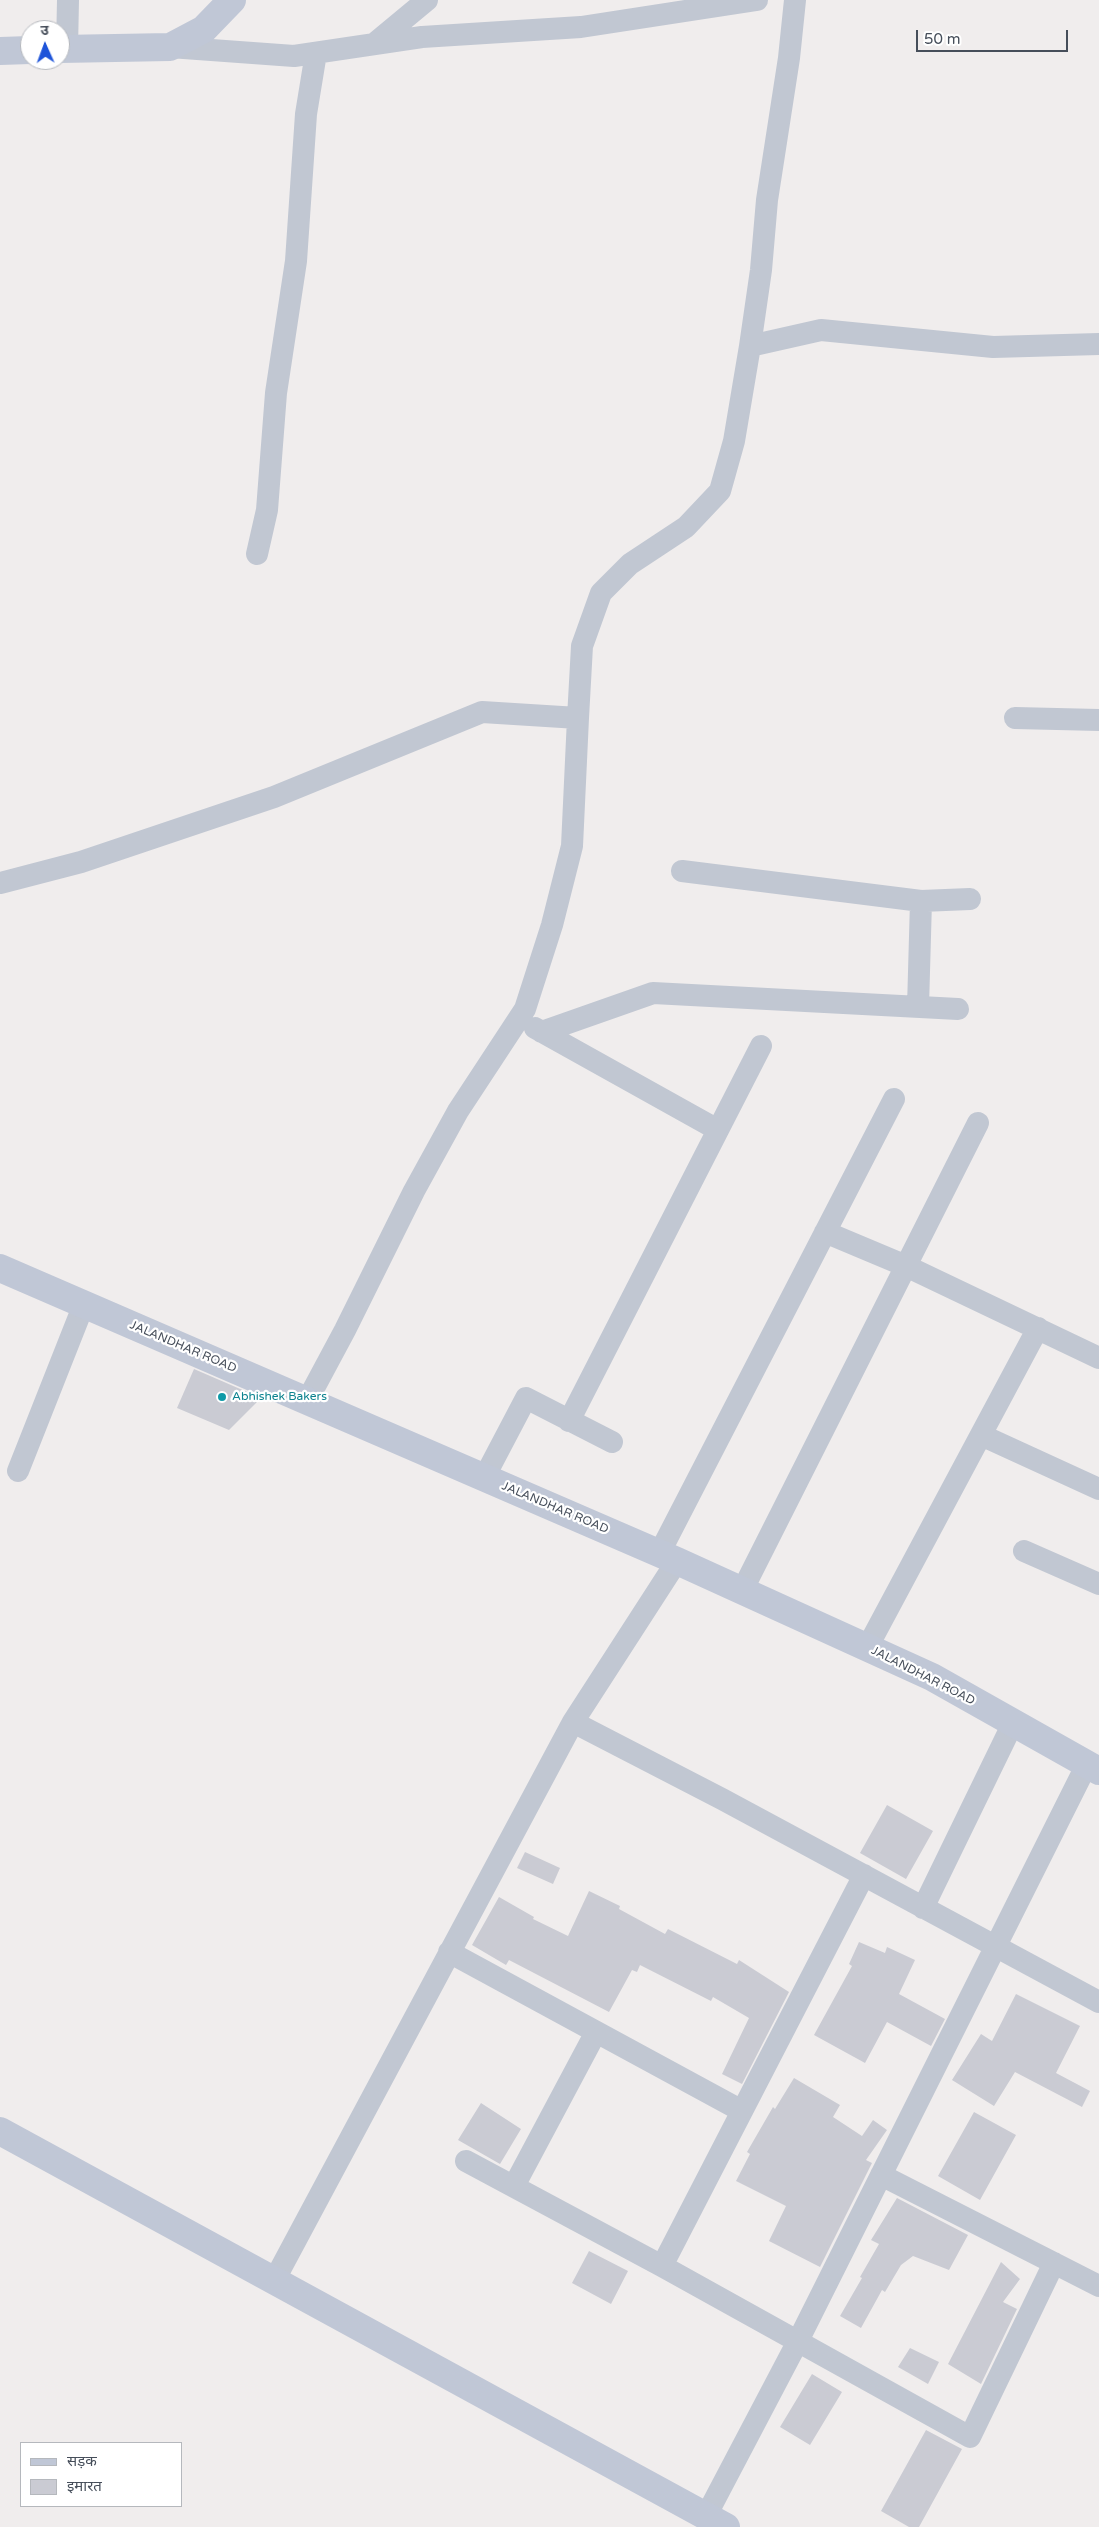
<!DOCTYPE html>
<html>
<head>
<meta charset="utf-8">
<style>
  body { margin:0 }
  #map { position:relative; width:1099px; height:2527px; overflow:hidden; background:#f0eded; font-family:"Varela Round","Noto Sans Devanagari",sans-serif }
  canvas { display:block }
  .legend { position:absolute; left:20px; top:2442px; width:162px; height:65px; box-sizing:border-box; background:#fff; border:1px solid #b5b8bd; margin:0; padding:6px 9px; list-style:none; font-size:15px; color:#464e5a }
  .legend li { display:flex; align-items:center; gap:10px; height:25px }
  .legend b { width:25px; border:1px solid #b5b8bd }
  .north { position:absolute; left:20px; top:20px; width:50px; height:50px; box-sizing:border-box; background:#fff; border:1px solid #b5b8bd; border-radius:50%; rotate:358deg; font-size:14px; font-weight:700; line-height:20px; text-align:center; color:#464e5a }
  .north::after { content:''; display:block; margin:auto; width:18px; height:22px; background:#1e54d9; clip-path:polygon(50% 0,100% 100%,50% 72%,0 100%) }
  .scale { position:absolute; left:916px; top:30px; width:152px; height:22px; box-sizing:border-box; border:2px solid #464e5a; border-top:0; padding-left:6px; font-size:15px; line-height:18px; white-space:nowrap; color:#464e5a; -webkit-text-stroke:4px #fff; paint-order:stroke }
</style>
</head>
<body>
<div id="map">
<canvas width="1099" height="2527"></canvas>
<ul class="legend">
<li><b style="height:6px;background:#c0c7d6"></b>सड़क</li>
<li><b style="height:14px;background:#cacbd3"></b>इमारत</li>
</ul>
<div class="north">उ</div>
<div class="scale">50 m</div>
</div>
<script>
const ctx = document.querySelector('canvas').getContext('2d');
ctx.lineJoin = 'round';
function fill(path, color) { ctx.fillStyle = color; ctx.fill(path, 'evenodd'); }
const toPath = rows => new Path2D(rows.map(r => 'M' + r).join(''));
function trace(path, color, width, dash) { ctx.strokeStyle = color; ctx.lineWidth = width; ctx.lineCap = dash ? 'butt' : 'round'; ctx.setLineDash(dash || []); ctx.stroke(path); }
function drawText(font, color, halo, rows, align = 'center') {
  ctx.font = font + ' "Varela Round",sans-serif'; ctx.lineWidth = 4.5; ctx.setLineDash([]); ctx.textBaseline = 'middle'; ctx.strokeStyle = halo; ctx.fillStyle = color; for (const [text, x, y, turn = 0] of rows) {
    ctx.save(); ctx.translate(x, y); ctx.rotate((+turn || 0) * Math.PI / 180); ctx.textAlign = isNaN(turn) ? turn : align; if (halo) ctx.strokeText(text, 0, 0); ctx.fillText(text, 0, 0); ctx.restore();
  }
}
const building = toPath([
  [194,1369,261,1398,229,1430,177,1408],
  [887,1805,933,1831,906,1879,860,1853],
  [525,1852,560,1868,553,1884,517,1868],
  [589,1891,620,1906,619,1909,665,1934,668,1929,737,1964,739,1960,789,1992,742,2084,722,2074,749,2018,713,1997,711,2001,640,1965,637,1972,632,1970,609,2012,509,1960,506,1965,472,1945,499,1897,534,1917,533,1919,568,1936],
  [859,1942,885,1953,887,1947,915,1960,899,1994,945,2019,931,2046,887,2022,865,2063,814,2035,852,1966,849,1964],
  [1016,1994,1080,2026,1056,2073,1090,2091,1082,2107,1015,2072,994,2106,952,2080,981,2034,992,2041],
  [794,2078,840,2105,833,2117,862,2136,873,2120,887,2130,866,2160,872,2163,820,2267,769,2241,786,2206,736,2181,750,2154,747,2152,773,2107,775,2109],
  [481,2103,521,2129,500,2164,458,2140],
  [974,2112,1016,2135,980,2200,938,2176],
  [897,2198,968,2235,949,2270,913,2256,901,2265,885,2292,882,2290,861,2328,840,2316,862,2278,860,2277,879,2244,871,2240],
  [589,2251,628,2271,611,2304,572,2283],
  [1001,2262,1020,2279,1003,2302,1017,2309,981,2384,948,2364],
  [910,2348,939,2362,928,2384,898,2367],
  [812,2374,842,2392,810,2445,780,2427],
  [926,2430,962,2449,919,2527,909,2527,881,2511]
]);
const street = toPath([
  [374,44,427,0],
  [170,47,294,56,422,37,581,27,757,0],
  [67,49,68,0],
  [750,346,821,330,993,347,1099,344],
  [257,554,267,510,276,393,296,261,306,114,316,53],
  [578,718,582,646,601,593,630,564,686,527,720,491,734,441,750,346,761,270,767,200,789,58,795,0],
  [1015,718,1099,720],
  [682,871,921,901,970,899],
  [0,883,81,862,274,797,482,712,578,718,572,846,552,925,525,1009,458,1111,414,1191,345,1330,307,1401],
  [918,1007,921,901],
  [535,1028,718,1130],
  [542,1032,653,993,958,1009],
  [825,1232,906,1266,1099,1358],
  [569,1421,761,1046],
  [981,1435,1099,1489],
  [18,1471,84,1304],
  [484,1478,526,1398,612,1442],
  [1024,1551,1099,1584],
  [659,1554,894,1099],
  [742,1591,978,1123],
  [867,1648,1038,1328],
  [573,1722,722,1799,1099,2002],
  [923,1908,1013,1723],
  [449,1952,742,2111],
  [466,2161,662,2266,970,2437,1054,2263],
  [881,2175,1099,2286],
  [514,2186,596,2032],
  [662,2266,864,1875],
  [275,2279,573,1722,677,1561],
  [706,2516,798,2341,1087,1764]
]);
const secondary = toPath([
  [60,49,170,47,204,29,232,0],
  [0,51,30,50],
  [0,1268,677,1561,932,1677,1099,1771],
  [0,2131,726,2527]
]);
const markers = [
  [222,1397,5,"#0f9aa8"]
];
const streetNames = [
  ["JALANDHAR ROAD",183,1347,23],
  ["JALANDHAR ROAD",555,1508,23],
  ["JALANDHAR ROAD",923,1676,27]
];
const cultureNames = [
  ["Abhishek Bakers",232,1397]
];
fill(building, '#cacbd3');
trace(street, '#c1c7d2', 22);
trace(secondary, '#c0c7d6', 28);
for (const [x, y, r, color] of markers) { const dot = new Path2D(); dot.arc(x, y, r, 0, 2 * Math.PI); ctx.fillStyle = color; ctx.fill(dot); trace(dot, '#fff', 2); }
drawText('12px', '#464e5a', '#fff', streetNames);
drawText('12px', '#0d838f', '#fff', cultureNames, 'left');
</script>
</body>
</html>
